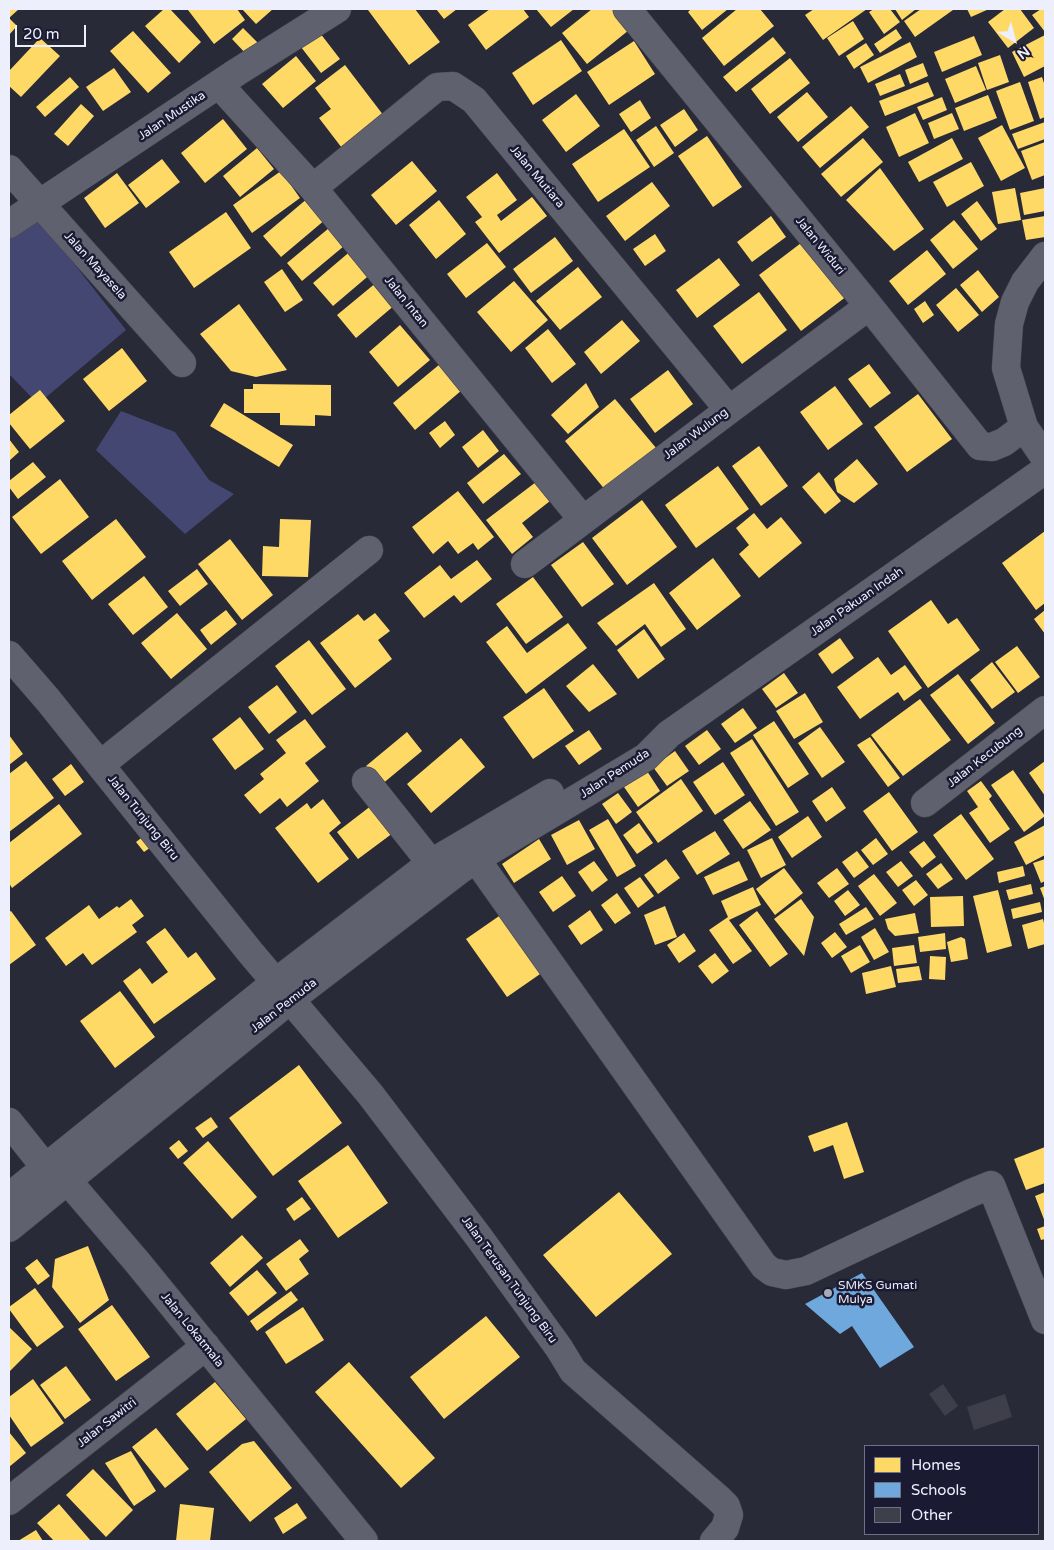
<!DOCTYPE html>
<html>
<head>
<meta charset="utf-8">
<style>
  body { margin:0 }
  #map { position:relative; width:1054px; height:1550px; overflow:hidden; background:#292a38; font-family:"Varela Round",sans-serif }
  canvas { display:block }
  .frame { position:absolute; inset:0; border:10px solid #edeffd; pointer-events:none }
  .legend { position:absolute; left:864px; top:1445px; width:175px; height:90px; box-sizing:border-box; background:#1a1b33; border:1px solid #6e7084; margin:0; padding:6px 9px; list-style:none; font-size:15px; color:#edeffd }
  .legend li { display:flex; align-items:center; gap:10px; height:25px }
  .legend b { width:25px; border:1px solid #6e7084 }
  .north { position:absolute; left:989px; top:15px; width:50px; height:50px; -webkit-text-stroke:4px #1a1b33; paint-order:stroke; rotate:143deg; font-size:14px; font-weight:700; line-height:20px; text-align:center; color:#edeffd }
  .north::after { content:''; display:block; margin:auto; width:18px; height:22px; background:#edeffd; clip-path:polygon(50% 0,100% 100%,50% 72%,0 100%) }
  .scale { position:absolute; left:15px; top:25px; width:71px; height:22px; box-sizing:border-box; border:2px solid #edeffd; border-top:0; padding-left:6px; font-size:15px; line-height:18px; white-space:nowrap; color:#edeffd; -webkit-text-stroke:4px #1a1b33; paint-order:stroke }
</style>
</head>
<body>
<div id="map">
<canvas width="1054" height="1550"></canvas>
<div class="frame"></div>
<ul class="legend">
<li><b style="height:14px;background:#ffd966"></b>Homes</li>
<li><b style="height:14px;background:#6fa8dc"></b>Schools</li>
<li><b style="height:14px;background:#3e3f4b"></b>Other</li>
</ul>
<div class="north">N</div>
<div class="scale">20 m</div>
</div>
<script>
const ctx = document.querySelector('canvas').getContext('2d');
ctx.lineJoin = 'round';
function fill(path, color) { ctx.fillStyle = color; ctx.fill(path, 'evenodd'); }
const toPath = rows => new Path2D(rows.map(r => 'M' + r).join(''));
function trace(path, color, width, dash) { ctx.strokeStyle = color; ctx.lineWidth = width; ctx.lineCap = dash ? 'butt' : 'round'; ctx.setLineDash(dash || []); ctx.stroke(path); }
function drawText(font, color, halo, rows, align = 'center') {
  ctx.font = font + ' "Varela Round",sans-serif'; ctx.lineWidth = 5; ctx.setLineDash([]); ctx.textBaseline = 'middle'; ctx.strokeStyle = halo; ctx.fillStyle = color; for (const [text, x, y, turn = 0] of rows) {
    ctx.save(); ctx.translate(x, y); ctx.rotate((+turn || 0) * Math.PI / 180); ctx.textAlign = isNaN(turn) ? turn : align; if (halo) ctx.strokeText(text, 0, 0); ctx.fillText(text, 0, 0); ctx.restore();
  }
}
const green = toPath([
  [32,210,126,330,38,404,9,374,9,226],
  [121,411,175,432,209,480,234,494,185,534,96,450]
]);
const homes = toPath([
  [9,9,19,9,9,18,17,26,9,35],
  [164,9,170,9,201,42,179,63,145,26],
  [190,9,237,9,245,20,214,44,188,10],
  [242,9,273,9,256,24],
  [370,9,415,9,440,42,409,65,368,10],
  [436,9,457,9,444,19],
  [490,9,523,9,529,17,486,50,468,25],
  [536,9,574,9,551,27],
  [592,9,612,9,629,30,587,64,562,33],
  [691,9,728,9,702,30,688,12],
  [737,9,760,9,774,26,724,66,702,38],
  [814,9,867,9,823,40,805,15],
  [874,9,890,9,900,22,884,34,869,12],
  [895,9,916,9,902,20],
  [921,9,952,9,953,10,915,37,904,21],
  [967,9,989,9,971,17],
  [1005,9,1020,9,1034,28,1008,48,988,22],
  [1041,9,1045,9,1045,32,1032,15],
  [853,21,864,39,839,56,827,38],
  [243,28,260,45,248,56,232,39],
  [896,29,902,38,880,53,874,44],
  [133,31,171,73,148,93,110,51],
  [320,33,340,59,321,73,301,47],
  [1045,35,1045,66,1024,77,1012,52],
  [974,36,982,55,942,72,934,52],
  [773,37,786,53,736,92,723,77],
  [40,38,60,56,21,97,9,86,9,71],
  [561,40,582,71,533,105,512,73],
  [634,41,655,74,609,105,587,72],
  [910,42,917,57,868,83,860,67],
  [866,43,874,55,854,69,846,56],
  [1000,55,1009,82,987,90,978,63],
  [296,56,316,81,283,108,262,84],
  [790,58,810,83,770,114,751,89],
  [923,63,928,76,910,84,905,70],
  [345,65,387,120,345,152,319,118,331,109,315,88],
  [976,66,986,90,955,103,945,79],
  [114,68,131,92,103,111,86,87],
  [900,74,905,86,880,96,875,84],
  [70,77,79,87,45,117,36,107],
  [1042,77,1045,86,1045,117,1040,119,1028,82],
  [928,82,934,96,885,116,879,101],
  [1020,82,1034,121,1010,130,996,91],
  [807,92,828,117,798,142,777,117],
  [576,94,600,126,566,152,542,120],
  [988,95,997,118,964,131,955,108],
  [942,97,947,110,923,120,917,107],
  [640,100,651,118,631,132,619,114],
  [81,104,94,116,68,146,54,134],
  [851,106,869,127,820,168,802,147],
  [684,109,698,130,675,147,660,125],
  [915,113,929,143,899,157,886,127],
  [952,113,959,129,934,139,928,123],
  [223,119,247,149,205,183,181,153],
  [1045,122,1045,139,1018,149,1012,134],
  [1002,125,1025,168,1001,181,978,138],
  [656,126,674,153,654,167,636,140],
  [624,129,650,167,598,202,572,164],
  [707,136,742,187,713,207,678,156],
  [863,138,883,162,841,197,821,174],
  [952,138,963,159,919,182,908,162],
  [1045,142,1045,175,1032,180,1021,151],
  [257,148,274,169,240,197,223,176],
  [162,159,180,182,146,208,128,185],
  [412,161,437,191,396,225,371,195],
  [971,162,984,186,947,207,933,182],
  [880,168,924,229,894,251,846,200],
  [281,171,300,198,252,233,233,205],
  [117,173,139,203,105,228,84,198],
  [497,173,517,200,497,215,501,221,532,197,547,216,499,253,475,222,482,217,466,197],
  [652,182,670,206,625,241,606,216],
  [1015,188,1021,220,998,224,992,192],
  [1045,188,1045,211,1024,215,1020,193],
  [308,198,326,219,281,257,263,236],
  [439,200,466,234,436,259,409,225],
  [977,201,997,229,981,241,961,214],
  [226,212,251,248,194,288,169,252],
  [771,216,786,237,752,262,737,242],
  [1045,216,1045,237,1026,240,1022,220],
  [954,220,978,249,953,269,930,240],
  [335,223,350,241,302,281,287,263],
  [655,234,666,251,645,266,633,249],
  [555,237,573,261,531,293,513,269],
  [805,240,847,296,801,331,759,275],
  [487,243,506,267,466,298,447,274],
  [353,249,373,272,333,306,313,283],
  [927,250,946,274,908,305,889,281],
  [719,258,740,285,697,318,676,290],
  [578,267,602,297,560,330,536,301],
  [282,269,303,300,285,312,264,282],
  [978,270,999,297,982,312,960,285],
  [514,281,548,320,511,352,477,312],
  [377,282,396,304,356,338,337,315],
  [956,288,979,315,958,332,936,305],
  [759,292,787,330,742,364,713,326],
  [925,301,934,315,923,323,914,309],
  [239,304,287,370,256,377,231,371,200,334],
  [622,320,640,341,601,374,584,352],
  [400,325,430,360,398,387,369,352],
  [548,329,576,364,552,383,525,348],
  [122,348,147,381,109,411,83,379],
  [440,364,462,390,415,430,393,403],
  [869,364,891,393,870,408,848,379],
  [668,370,693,404,655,433,630,399],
  [586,383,599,407,568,434,551,415],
  [253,384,331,385,331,416,315,415,315,426,280,425,280,413,244,413,244,389,253,389],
  [835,386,863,424,828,450,800,412],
  [40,390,65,421,30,449,9,423,9,415],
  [918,394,952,439,907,472,874,427],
  [615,399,662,455,611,497,565,441],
  [224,403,293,445,279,467,210,426],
  [445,421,455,435,440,448,429,433],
  [483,430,499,451,478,468,462,447],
  [9,439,19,452,9,461],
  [759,446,788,486,761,506,732,466],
  [504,454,521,474,483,504,467,483],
  [857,459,878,484,854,503,837,492,834,479],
  [33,462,46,477,18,499,9,487,9,481],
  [718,466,749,509,696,548,665,505],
  [819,472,841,501,825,514,802,487],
  [60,479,89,517,41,554,12,517],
  [536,482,550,501,522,523,533,537,512,554,486,520],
  [458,491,494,537,478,550,473,543,458,554,448,541,433,554,412,527],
  [642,500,677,547,627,585,592,538],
  [754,513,767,529,781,517,802,543,759,578,739,554,749,545,736,528],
  [116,519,146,557,92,600,62,561],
  [280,519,311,520,308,577,262,576,263,546,279,547],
  [1045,531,1045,603,1036,610,1002,563],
  [230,539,273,595,242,620,198,564],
  [583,542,614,584,582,607,551,565],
  [713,558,741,596,697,630,669,593],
  [477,560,492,579,461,603,454,595,424,618,404,593,440,565,451,579],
  [197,569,208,584,180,606,168,591],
  [144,576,168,607,133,635,108,604],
  [533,577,563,617,526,644,496,604],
  [654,583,686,629,661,647,645,624,616,646,597,623],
  [931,600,948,624,957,618,980,650,928,688,888,631],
  [226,610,237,624,211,645,200,630],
  [1045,610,1045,634,1034,619],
  [177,613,207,649,171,679,141,643],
  [375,613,390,631,378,640,392,659,355,688,320,643,358,614,364,621],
  [568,623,587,648,526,694,486,642,507,626,527,653],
  [644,629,665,659,638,679,617,650],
  [840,638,854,658,832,674,818,654],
  [309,640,346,689,312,715,275,666],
  [1017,646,1040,677,1018,693,995,662],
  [878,657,891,675,905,665,922,688,904,701,898,692,860,719,837,687],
  [992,662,1015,692,992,709,970,680],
  [593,664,617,694,589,712,566,686],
  [784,673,798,693,776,708,762,689],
  [958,674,995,723,968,744,930,695],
  [277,685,297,712,269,734,248,707],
  [544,688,574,731,533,759,503,717],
  [805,693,823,722,794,739,776,711],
  [920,699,951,740,903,776,871,735],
  [743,708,757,728,735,743,721,724],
  [240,717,264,749,235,770,212,739],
  [305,719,326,747,305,763,319,781,287,807,280,798,260,814,244,795,264,779,260,774,286,753,276,740],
  [774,721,809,774,788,788,753,735],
  [820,727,845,762,822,778,798,743],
  [589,730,602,749,579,765,565,746],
  [707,730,721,749,699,765,685,746],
  [407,732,422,751,381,785,366,766],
  [9,735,23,754,9,765],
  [870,737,900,778,888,787,857,745],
  [461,738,485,767,431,813,407,784],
  [752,739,799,812,776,826,730,753],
  [675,751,689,771,667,786,653,767],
  [26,761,54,798,9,832,9,774],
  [1045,761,1045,796,1029,773],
  [723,762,745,795,715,815,693,782],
  [71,764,84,782,65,796,52,779],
  [1013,770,1045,816,1024,832,991,785],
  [647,771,660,791,638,807,624,787],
  [681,779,703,811,658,843,636,812],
  [981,781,992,796,989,799,1010,829,990,843,969,813,978,807,967,791],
  [832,787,846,808,826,822,812,801],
  [889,792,918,832,892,851,863,811],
  [618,793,632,812,616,824,602,804],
  [323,799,341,823,329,833,349,859,318,883,275,828,307,803,311,809],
  [750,801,771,830,743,849,723,820],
  [376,802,397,830,358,859,337,832],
  [59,804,82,834,12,888,9,883,9,843],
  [961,814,994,859,966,880,933,835],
  [808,816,822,837,792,858,778,837],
  [608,819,636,866,617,877,589,830],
  [579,820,595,849,567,865,551,835],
  [639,823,653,843,637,854,623,835],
  [1045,825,1045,855,1026,865,1014,842],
  [715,831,730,854,697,875,682,851],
  [149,832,157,843,144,852,136,842],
  [772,838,786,865,761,878,747,850],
  [876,838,888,854,873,865,861,850],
  [539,839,551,859,514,883,502,864],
  [924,841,936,857,922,868,909,852],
  [857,851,869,867,854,878,842,862],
  [666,859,680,878,658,894,644,875],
  [1045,859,1045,881,1041,883,1033,863],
  [594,861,608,880,592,892,578,872],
  [739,861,748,880,713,895,704,877],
  [901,861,913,876,898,887,886,872],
  [941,863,953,879,938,889,926,874],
  [1023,866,1025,876,999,883,997,872],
  [784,868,803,893,775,915,756,889],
  [837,868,849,884,829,898,817,883],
  [874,874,897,903,880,916,858,886],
  [562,876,576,896,553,912,539,892],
  [640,877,654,896,638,908,624,888],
  [916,880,928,895,914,906,902,890],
  [1031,884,1033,894,1009,900,1006,890],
  [1045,886,1045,901,1040,888],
  [753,887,761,905,729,920,752,951,733,964,709,930,728,917,721,901],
  [848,890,860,905,845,916,834,901],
  [998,890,1012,946,987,953,973,896],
  [617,893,631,913,615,924,601,905],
  [963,896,964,926,931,927,930,897],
  [131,899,144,916,132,925,137,932,92,965,83,953,66,966,45,938,89,905,99,919,117,906,119,908],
  [801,899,814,917,804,956,774,919],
  [1040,902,1042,912,1013,919,1011,909],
  [665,906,677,937,655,945,644,915],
  [866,907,874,919,846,935,839,924],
  [590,910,603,930,581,945,568,926],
  [11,911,36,945,9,965,9,912],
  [757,911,788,954,770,967,739,925],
  [915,913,919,933,895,936,888,929,885,919],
  [502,914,543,972,507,997,466,939],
  [1043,919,1045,927,1045,944,1028,949,1022,925],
  [165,928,188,958,196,952,216,979,154,1024,123,981,140,968,152,984,168,972,146,942],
  [875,928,889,952,874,960,861,937],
  [835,932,847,947,832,958,821,943],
  [684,933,696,951,679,963,667,945],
  [945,933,946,949,920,952,918,937],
  [961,937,965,939,968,959,951,962,947,942],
  [860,945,870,962,851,973,841,956],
  [914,945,917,963,894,966,892,948],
  [715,953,729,971,712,984,698,966],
  [930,956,946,957,945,980,929,979],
  [891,966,896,987,866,994,862,973],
  [919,966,922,980,898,983,896,969],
  [120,991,155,1037,115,1068,80,1021],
  [299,1065,342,1123,273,1176,229,1118],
  [211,1117,218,1127,203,1138,195,1128],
  [847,1122,864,1172,844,1179,833,1145,814,1152,808,1136],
  [179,1140,188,1151,178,1159,169,1148],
  [208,1141,257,1197,232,1219,183,1163],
  [348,1145,388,1203,338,1238,298,1181],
  [1045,1147,1045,1183,1026,1190,1014,1159],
  [619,1192,672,1254,596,1317,543,1255],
  [1045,1192,1045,1222,1035,1196],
  [302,1197,311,1209,294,1221,286,1209],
  [1045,1226,1045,1239,1041,1240,1037,1229],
  [242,1235,263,1258,230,1287,210,1263],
  [300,1239,309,1251,299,1259,309,1274,286,1291,266,1264],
  [88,1246,109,1300,80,1323,52,1287,55,1259],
  [37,1259,50,1276,38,1285,25,1268],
  [257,1270,277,1293,248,1316,229,1293],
  [35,1288,64,1327,37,1347,9,1309,9,1307],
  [291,1291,298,1300,257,1331,250,1321],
  [112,1305,150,1357,116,1381,78,1329],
  [303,1307,324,1340,286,1364,265,1332],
  [486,1316,520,1357,444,1419,410,1377],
  [9,1327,32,1349,9,1372],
  [349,1362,435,1458,401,1488,315,1392],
  [66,1366,91,1400,65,1419,40,1385],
  [33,1379,64,1423,31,1447,9,1415,9,1397],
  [215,1382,246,1419,207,1451,176,1414],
  [156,1428,189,1469,165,1488,132,1447],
  [9,1432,26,1453,9,1467],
  [254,1441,292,1488,250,1522,209,1472,242,1444],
  [131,1451,156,1491,134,1506,105,1463],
  [93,1469,133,1510,106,1537,66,1495],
  [297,1503,307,1518,283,1534,274,1518],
  [59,1504,91,1541,54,1541,37,1523],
  [180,1504,214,1508,210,1541,176,1541],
  [36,1530,43,1541,18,1541]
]);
const schools = toPath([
  [862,1273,914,1347,880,1368,852,1326,840,1334,805,1304]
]);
const building = toPath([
  [943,1384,958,1406,945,1416,929,1394],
  [1005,1394,1012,1417,974,1430,967,1407]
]);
const minor = toPath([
  [627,9,869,306,980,446,992,447,1004,442,1024,427],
  [223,89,313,188,583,520],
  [9,169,182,363],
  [313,188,437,87,453,86,474,100,729,410],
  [9,224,237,72,337,9],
  [1045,256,1025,282,1015,302,1009,324,1006,368,1024,427,1045,458],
  [525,564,729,410,869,306],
  [9,655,48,700,250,952,370,1094,478,1236,559,1348,573,1371,719,1499,726,1506,729,1515,725,1528,714,1541],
  [100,765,369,550],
  [366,781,431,863],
  [925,803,1045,710],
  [476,859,764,1266,772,1272,786,1275,806,1271,971,1193,991,1185,1045,1320],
  [9,1122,45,1167,67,1180,138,1263,364,1541],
  [9,1197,276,982,431,863,550,793],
  [9,1228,291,999,461,869,476,859,646,757,669,734,1045,470],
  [9,1501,206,1346]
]);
const markers = [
  [828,1293,5,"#a8aab8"]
];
const streetNames = [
  ["Jalan Mustika",172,116,-34],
  ["Jalan Mutiara",537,177,50],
  ["Jalan Widuri",820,246,51],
  ["Jalan Mayasela",95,266,48],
  ["Jalan Intan",406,302,51],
  ["Jalan Wulung",696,434,-37],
  ["Jalan Pakuan Indah",857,602,-35],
  ["Jalan Kecubung",985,757,-38],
  ["Jalan Pemuda",615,774,-33],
  ["Jalan Tunjung Biru",143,818,51],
  ["Jalan Pemuda",284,1006,-38],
  ["Jalan Terusan Tunjung Biru",509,1280,54],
  ["Jalan Lokatmala",192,1330,51],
  ["Jalan Sawitri",107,1423,-38]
];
const poiNames = [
  ["SMKS Gumati",838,1286],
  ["Mulya",838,1300]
];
fill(green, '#444772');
fill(homes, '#ffd966');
fill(schools, '#6fa8dc');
fill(building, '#3e3f4b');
trace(minor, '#464652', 29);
trace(minor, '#60616e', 28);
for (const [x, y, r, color] of markers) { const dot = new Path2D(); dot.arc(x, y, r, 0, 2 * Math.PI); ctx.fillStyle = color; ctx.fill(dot); trace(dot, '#1a1b33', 2); }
drawText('12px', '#edeffd', '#1a1b33', streetNames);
drawText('12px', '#edeffd', '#1a1b33', poiNames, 'left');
</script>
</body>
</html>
